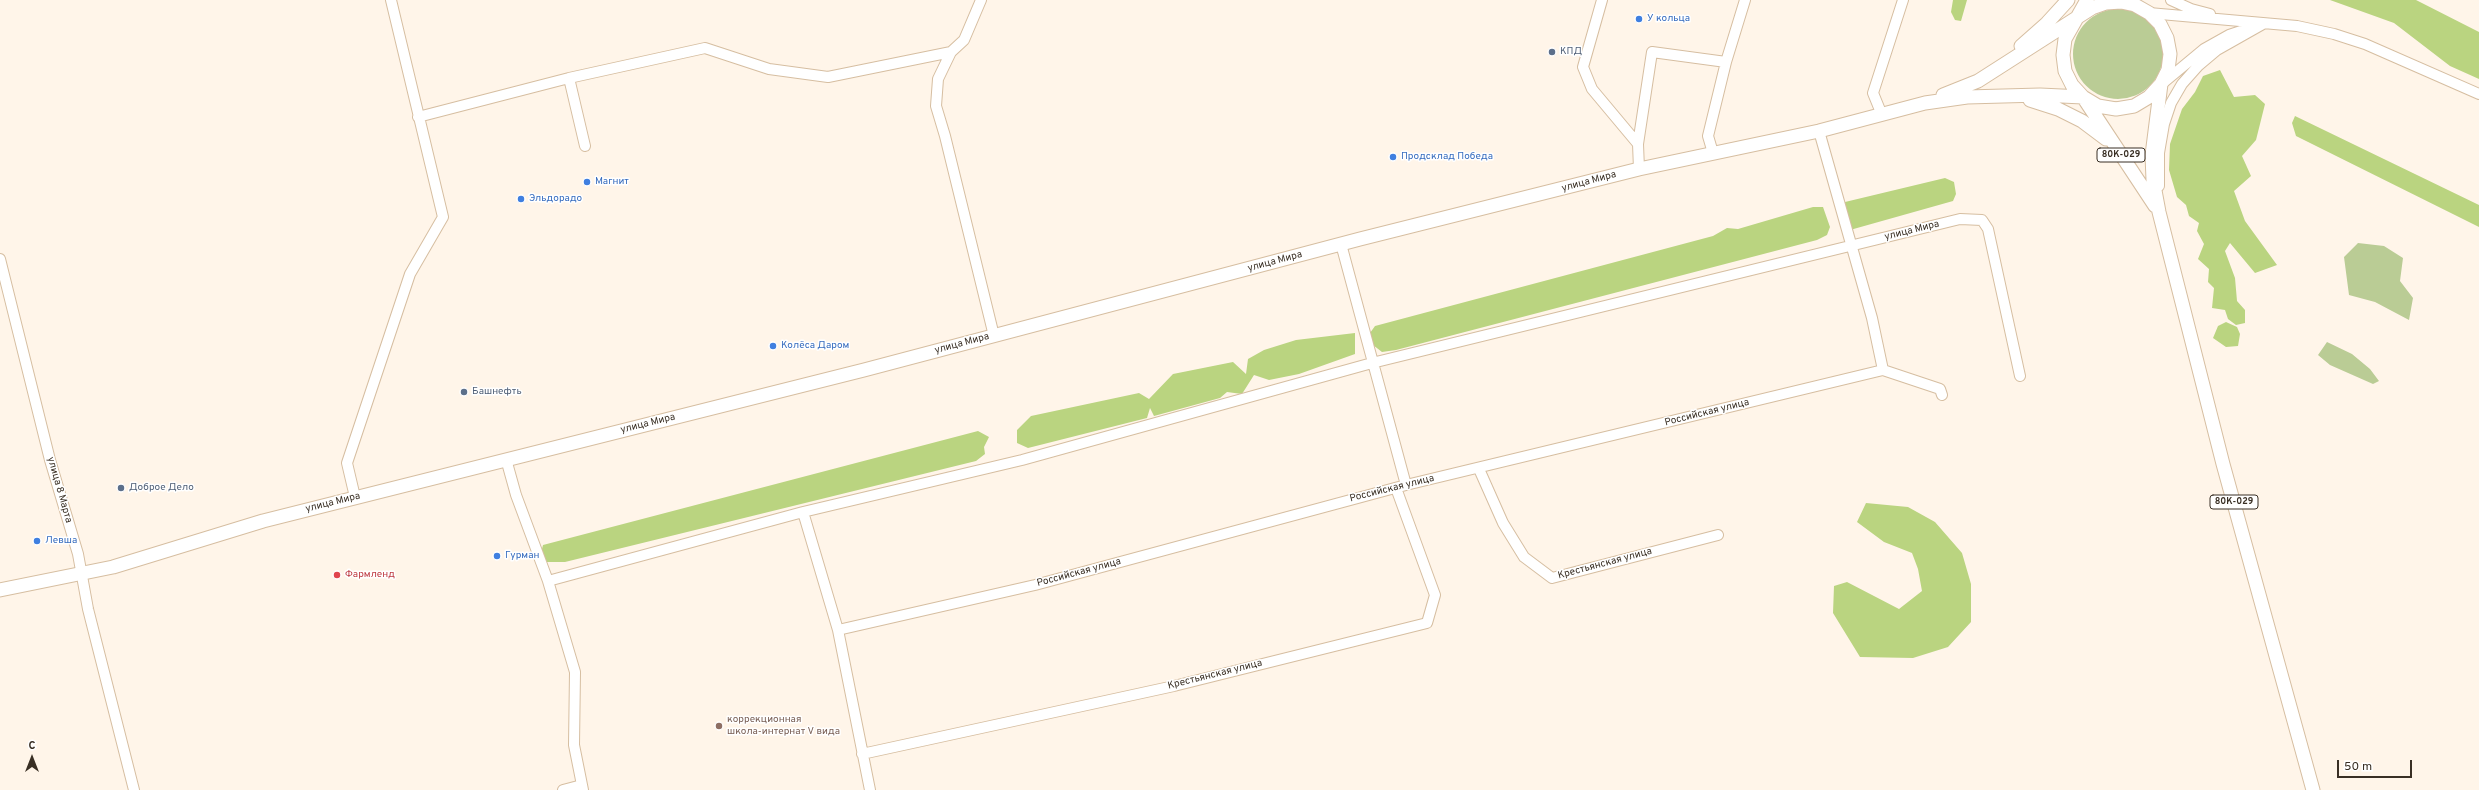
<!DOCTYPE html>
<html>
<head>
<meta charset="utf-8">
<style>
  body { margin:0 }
  #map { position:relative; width:2479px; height:790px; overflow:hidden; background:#fff5e9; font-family:Overpass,sans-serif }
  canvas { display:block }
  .north { position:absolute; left:12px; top:738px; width:40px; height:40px; -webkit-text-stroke:3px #fff; paint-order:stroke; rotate:0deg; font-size:11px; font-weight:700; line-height:16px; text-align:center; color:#392f24 }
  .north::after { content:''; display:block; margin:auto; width:14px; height:18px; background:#392f24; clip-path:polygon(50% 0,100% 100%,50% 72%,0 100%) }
  .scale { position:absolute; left:2337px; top:760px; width:75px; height:18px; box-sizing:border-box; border:2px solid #392f24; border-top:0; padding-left:5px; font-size:12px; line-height:14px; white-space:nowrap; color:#392f24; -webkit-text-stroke:3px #fff; paint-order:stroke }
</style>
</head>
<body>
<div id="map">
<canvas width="2479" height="790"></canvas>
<div class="north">С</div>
<div class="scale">50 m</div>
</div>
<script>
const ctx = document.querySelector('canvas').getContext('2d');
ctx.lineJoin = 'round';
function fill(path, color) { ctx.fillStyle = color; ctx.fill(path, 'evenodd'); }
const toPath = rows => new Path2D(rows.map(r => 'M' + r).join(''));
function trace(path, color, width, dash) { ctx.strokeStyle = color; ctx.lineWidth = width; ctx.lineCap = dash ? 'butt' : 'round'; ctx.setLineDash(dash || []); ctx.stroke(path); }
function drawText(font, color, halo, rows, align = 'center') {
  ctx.font = font + ' Overpass,sans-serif'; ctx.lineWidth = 3; ctx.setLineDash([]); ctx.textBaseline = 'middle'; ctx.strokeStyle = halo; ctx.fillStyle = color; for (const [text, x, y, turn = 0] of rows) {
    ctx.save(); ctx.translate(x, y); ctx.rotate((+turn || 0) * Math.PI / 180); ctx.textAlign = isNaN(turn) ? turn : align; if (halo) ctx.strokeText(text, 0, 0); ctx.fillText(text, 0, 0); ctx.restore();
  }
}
const green = toPath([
  '2073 54a45 45 0 1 1 90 0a45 45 0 1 1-90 0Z',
  [2358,243,2384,246,2403,258,2400,281,2413,298,2409,320,2375,302,2349,295,2344,257],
  [2327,342,2352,354,2370,369,2379,381,2373,384,2330,365,2318,355]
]);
const forest = toPath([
  [1953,0,1967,0,1961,21,1955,20,1951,12],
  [2330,0,2416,0,2479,32,2479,79,2450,66,2394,23],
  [2220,70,2234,97,2255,95,2265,104,2256,140,2242,156,2251,176,2234,191,2245,221,2277,265,2255,273,2230,243,2225,251,2235,278,2237,301,2245,310,2245,323,2236,325,2228,319,2225,310,2212,308,2214,288,2208,282,2209,269,2198,259,2204,244,2197,231,2199,223,2189,216,2186,205,2177,197,2169,170,2170,144,2182,109,2195,92,2203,76],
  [2295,116,2479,205,2479,227,2296,136,2292,123],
  [1945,178,1954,182,1956,194,1953,201,1850,230,1839,207,1845,202],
  [1813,207,1823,207,1830,227,1827,235,1817,240,1396,350,1382,352,1373,345,1370,333,1375,326,1713,236,1727,228,1738,229],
  [2226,322,2237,327,2240,334,2238,346,2226,347,2213,338,2218,326],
  [1355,333,1355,354,1299,374,1269,380,1254,375,1242,394,1227,392,1220,398,1154,416,1150,408,1147,418,1028,448,1017,443,1017,430,1031,416,1139,393,1149,399,1173,374,1233,362,1246,374,1248,359,1264,350,1296,340],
  [978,431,989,437,984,447,985,454,976,461,565,562,547,562,541,553,543,545],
  [1866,503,1908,507,1935,522,1962,553,1971,584,1971,622,1948,647,1913,658,1860,657,1833,613,1834,586,1847,582,1899,609,1922,591,1918,569,1912,553,1884,542,1857,522]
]);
const minor = toPath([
  [981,0,964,40,951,52,938,79,936,106,945,136,994,336],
  [1602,0,1583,67,1592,89,1638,144,1639,169],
  [2171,0,2191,9,2210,14],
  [2149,13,2297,26,2334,34,2365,44,2479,94],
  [1726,62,1745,0],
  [569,78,705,48,769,69,828,77,951,52],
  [2163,83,2204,49,2229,35,2244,30],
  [1882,115,1873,93,1903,0],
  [418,117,569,78,585,146],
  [1819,131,1872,318,1883,370],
  [1638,144,1652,52,1726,62,1708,136,1713,153],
  [2159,186,2159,153,2164,124,2171,103,2182,84,2198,66,2217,50,2263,24],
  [1341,244,1406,485],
  [0,259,50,460,78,554,88,609,134,790],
  [506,459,516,495,548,581,575,672,574,745,583,790],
  [1479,469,1503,523,1524,557,1552,578,1718,535],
  [355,497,347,463,410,274,443,217,391,0],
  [803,512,838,630,870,790],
  [548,581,803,512,1022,460,1372,363,1960,219,1982,220,1988,229,2020,376],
  [838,630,1035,585,1406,485,1883,370,1940,389,1942,395],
  [862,754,1174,686,1427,623,1435,595,1396,488],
  [563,790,582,785]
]);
const major = toPath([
  [2087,0,2065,39,2063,55,2065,71,2072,85,2083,97,2155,206],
  [2021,46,2047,23,2068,0],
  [1943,95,1978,81,2092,8,2106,3,2121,2,2135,5,2149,13,2160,24,2167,38,2170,54,2168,70,2161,84,2152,155,2153,180,2159,212,2223,464,2313,790],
  [2030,100,2058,109,2082,121,2106,139],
  [0,590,113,567,263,521,864,370,1360,239,1639,169,1819,131,1925,103,1967,97,2040,95,2083,97,2098,106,2116,109,2134,106,2149,97,2161,84]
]);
const markers = [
  [1639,19,4,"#3f7fe0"],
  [1552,52,4,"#5c6f8a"],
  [1393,157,4,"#3f7fe0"],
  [587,182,4,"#3f7fe0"],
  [521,199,4,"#3f7fe0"],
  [773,346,4,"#3f7fe0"],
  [464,392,4,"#5c6f8a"],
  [121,488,4,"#5c6f8a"],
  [37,541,4,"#3f7fe0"],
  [497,556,4,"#3f7fe0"],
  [337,575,4,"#e0444e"],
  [719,726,4,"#8d6e63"]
];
const shields = [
  [2121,155,48],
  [2234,502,48]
];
const shieldNames = [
  ["80К-029",2121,155],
  ["80К-029",2234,502]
];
const shopNames = [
  ["У кольца",1647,19],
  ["Продсклад Победа",1401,157],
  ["Магнит",595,182],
  ["Эльдорадо",529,199],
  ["Колёса Даром",781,346],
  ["Левша",45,541],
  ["Гурман",505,556]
];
const serviceNames = [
  ["КПД",1560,52],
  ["Башнефть",472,392],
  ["Доброе Дело",129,488]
];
const streetNames = [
  ["улица Мира",1589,182,-15],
  ["улица Мира",1912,231,-14],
  ["улица Мира",1275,262,-15],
  ["улица Мира",962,344,-15],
  ["Российская улица",1707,413,-14],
  ["улица Мира",648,424,-14],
  ["Российская улица",1392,489,-14],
  ["улица 8 Марта",59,490,74],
  ["улица Мира",333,503,-14],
  ["Крестьянская улица",1605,564,-15],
  ["Российская улица",1079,573,-15],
  ["Крестьянская улица",1215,675,-14]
];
const healthNames = [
  ["Фармленд",345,575]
];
const educationNames = [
  ["коррекционная",727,720],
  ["школа-интернат V вида",727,732]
];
fill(green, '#bacc95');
fill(forest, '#bad480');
trace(minor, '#d6bea1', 12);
trace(major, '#d6bea1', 15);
trace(minor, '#fff', 10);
trace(major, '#fff', 13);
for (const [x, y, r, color] of markers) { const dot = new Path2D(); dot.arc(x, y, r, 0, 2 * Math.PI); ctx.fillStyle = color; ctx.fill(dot); trace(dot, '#fff', 1.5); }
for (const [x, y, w] of shields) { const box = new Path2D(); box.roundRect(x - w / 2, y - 7, w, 14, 3); ctx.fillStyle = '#fff'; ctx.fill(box); trace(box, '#392f24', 1); }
drawText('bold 9px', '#392f24', null, shieldNames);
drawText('10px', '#366cbe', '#fff', shopNames, 'left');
drawText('10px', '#4e5e75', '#fff', serviceNames, 'left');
drawText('10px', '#392f24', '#fff', streetNames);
drawText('10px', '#be3a42', '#fff', healthNames, 'left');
drawText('10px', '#785e54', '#fff', educationNames, 'left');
</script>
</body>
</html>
